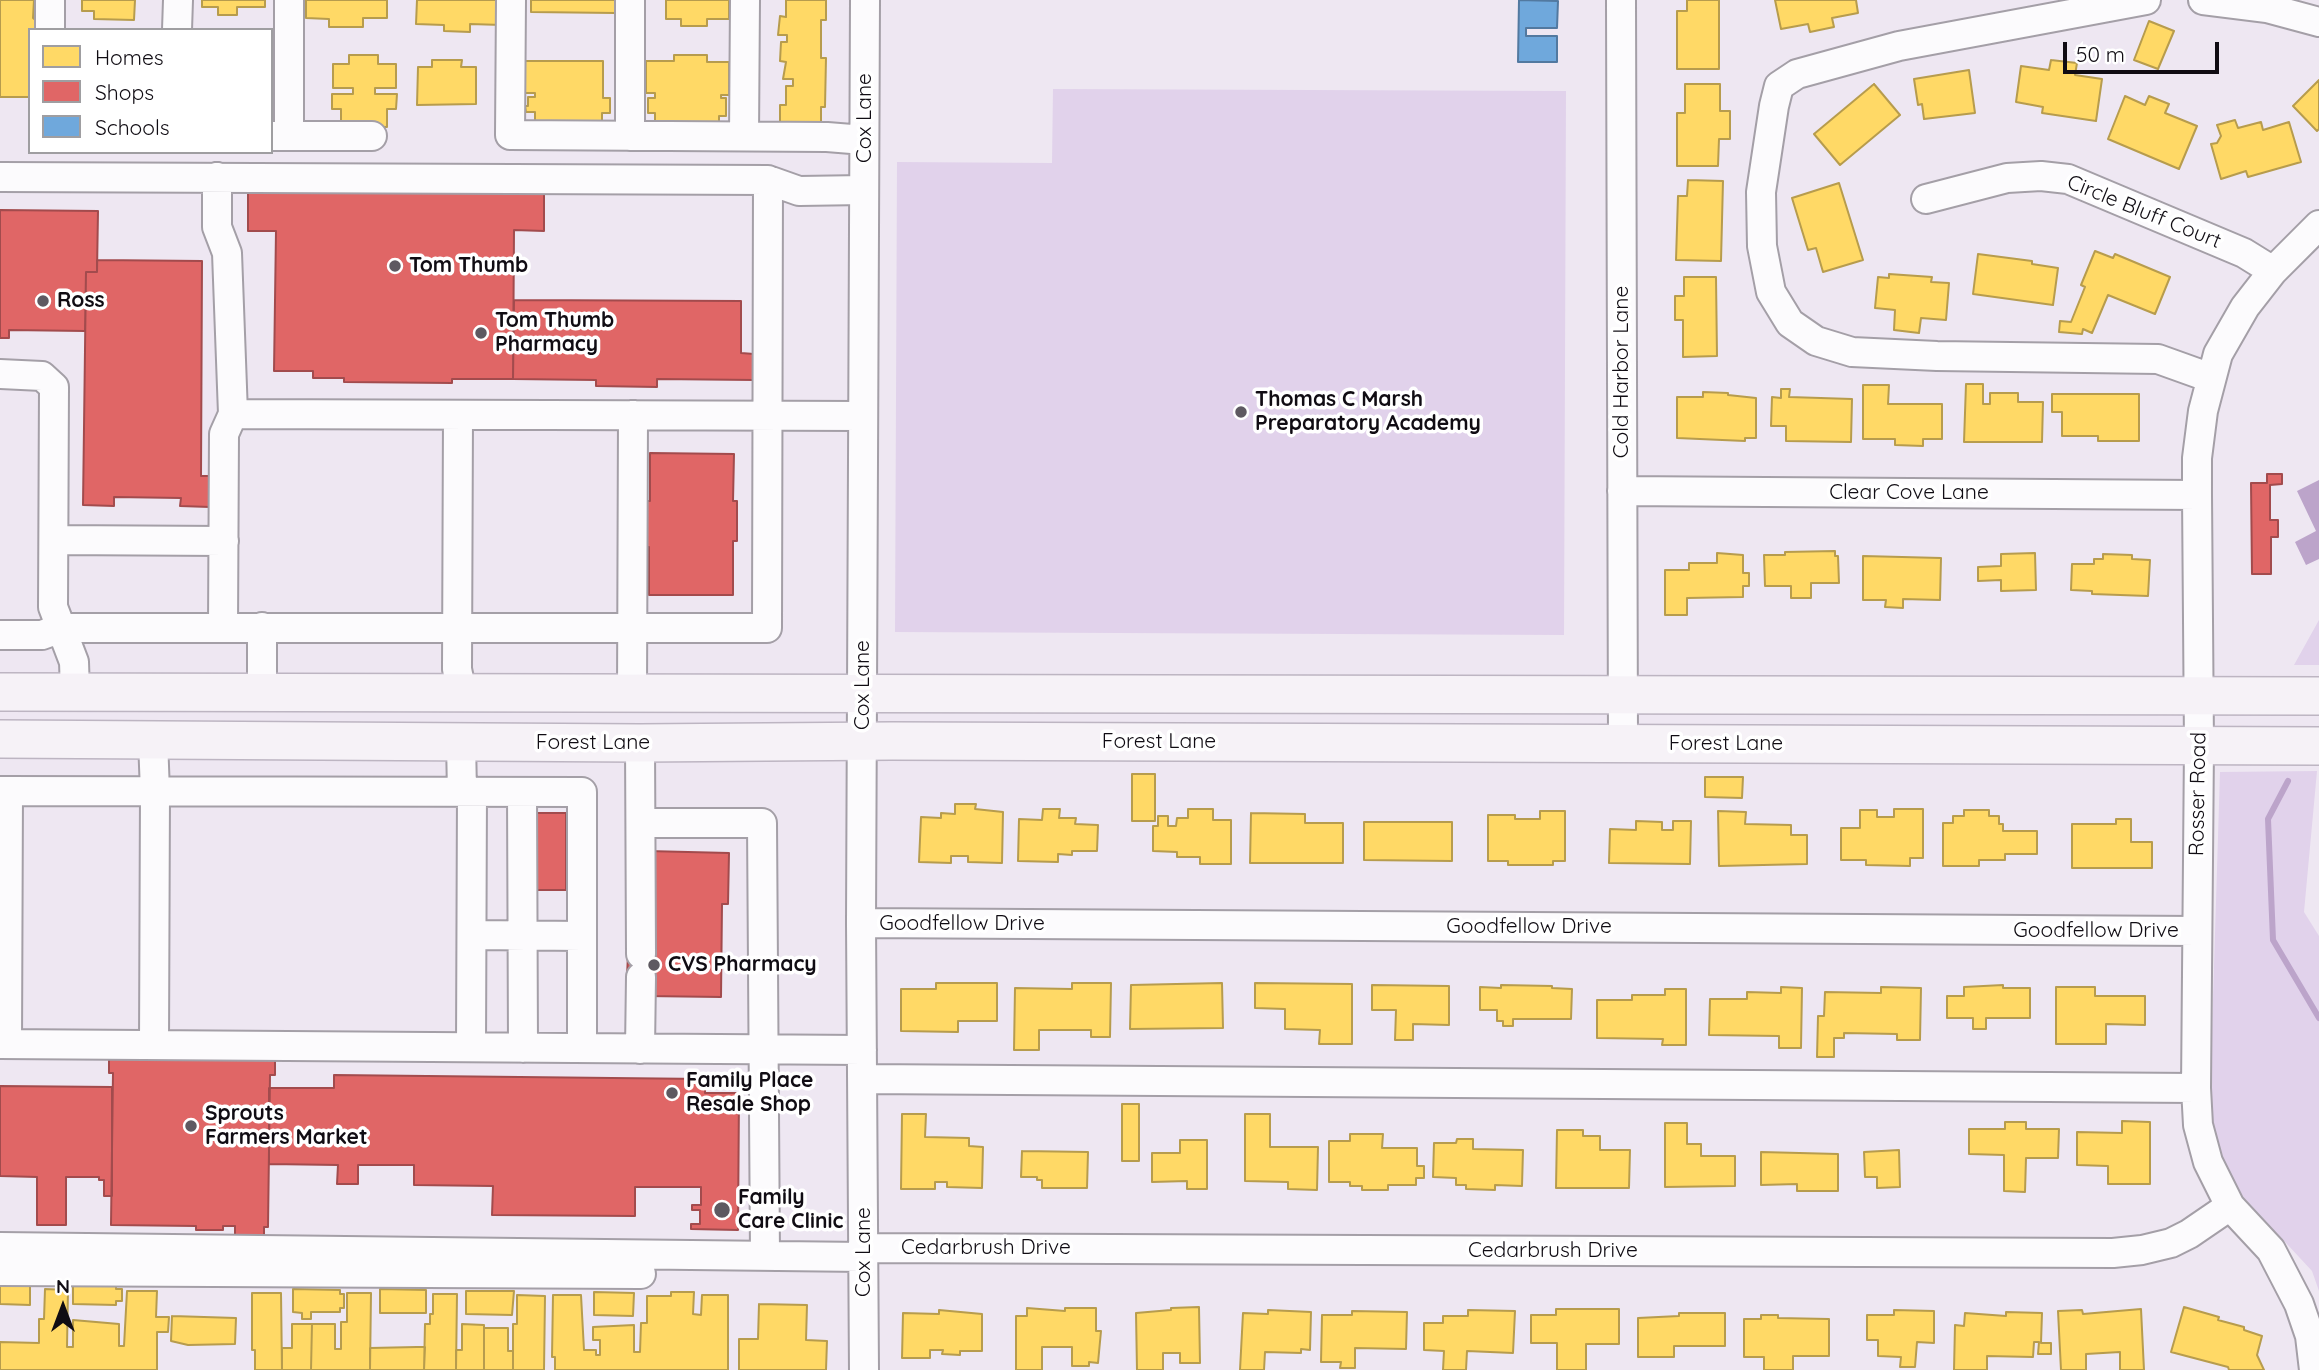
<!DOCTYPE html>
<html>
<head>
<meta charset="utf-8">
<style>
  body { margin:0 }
  #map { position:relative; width:2319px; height:1370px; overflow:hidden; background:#eee7f2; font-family:Quicksand,sans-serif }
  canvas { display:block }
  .legend { position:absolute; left:28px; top:28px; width:245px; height:126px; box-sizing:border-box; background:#fff; border:2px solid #9f9ea1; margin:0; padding:9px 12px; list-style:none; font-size:21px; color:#100c13 }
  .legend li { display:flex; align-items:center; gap:14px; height:35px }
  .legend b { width:35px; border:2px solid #9f9ea1 }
  .north { position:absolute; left:28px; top:1272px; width:70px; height:70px; -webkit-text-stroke:5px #fff; paint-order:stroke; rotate:0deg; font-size:19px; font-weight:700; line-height:28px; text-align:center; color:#100c13 }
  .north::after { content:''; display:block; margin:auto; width:24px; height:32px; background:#100c13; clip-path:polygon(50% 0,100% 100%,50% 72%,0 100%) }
  .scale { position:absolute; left:2063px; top:42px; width:156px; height:32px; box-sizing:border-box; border:4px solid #100c13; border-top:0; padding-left:9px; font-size:21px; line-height:24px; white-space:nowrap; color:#100c13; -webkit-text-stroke:5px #fff; paint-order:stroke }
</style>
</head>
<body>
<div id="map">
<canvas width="2319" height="1370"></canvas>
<ul class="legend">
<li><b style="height:19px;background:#ffd966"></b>Homes</li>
<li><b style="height:19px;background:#e06666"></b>Shops</li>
<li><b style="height:19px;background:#6fa8dc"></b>Schools</li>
</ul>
<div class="north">N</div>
<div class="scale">50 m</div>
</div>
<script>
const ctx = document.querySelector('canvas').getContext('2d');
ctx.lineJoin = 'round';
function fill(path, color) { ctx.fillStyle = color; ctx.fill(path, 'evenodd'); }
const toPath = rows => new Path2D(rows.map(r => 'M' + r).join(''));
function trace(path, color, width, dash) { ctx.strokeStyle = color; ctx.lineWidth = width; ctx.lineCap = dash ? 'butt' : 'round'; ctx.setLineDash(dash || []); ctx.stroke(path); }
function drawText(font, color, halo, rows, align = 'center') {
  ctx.font = font + ' Quicksand,sans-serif'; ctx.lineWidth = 7; ctx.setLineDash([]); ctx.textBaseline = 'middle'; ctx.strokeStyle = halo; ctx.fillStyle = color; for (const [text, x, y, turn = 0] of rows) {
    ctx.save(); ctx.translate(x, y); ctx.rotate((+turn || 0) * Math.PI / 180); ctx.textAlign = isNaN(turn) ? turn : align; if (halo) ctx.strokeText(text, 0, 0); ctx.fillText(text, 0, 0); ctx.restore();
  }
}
const green = toPath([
  [1053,89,1566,91,1564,635,895,632,897,162,1052,163],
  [2319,620,2319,665,2294,665],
  [2317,771,2304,912,2319,936,2319,1291,2312,1271,2235,1188,2209,1128,2220,772]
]);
const water = toPath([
  [2319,480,2319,559,2306,565,2295,542,2316,531,2297,491]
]);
const homes = toPath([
  [0,0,34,0,33,18,39,23,38,30,30,30,29,97,0,97,0,0],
  [82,0,135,0,134,20,94,19,94,11,82,11,82,0],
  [202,0,265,0,265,7,237,7,237,15,218,15,218,7,202,7,202,0],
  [306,0,387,0,387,18,363,18,363,27,329,27,329,19,306,18,306,0],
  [417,0,503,0,502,25,470,24,470,32,444,31,444,25,416,24,417,0],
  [531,0,615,0,615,13,531,12,531,0],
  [666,0,729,0,729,19,707,19,707,26,681,26,681,19,666,19,666,0],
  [786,0,826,0,826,20,821,20,821,58,826,58,825,107,821,107,821,128,780,123,780,105,786,105,786,86,793,86,793,79,783,79,786,62,780,61,781,42,787,42,787,35,778,35,780,16,786,17,786,0],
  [1687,0,1719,0,1719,69,1677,69,1677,11,1687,11,1687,0],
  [1775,0,1856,0,1858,13,1832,18,1834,27,1810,32,1808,24,1781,29,1775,0],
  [2149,21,2174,31,2158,69,2134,60,2149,21],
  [349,55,378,55,378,64,396,64,396,88,375,88,375,94,397,94,396,109,387,109,387,127,341,126,341,109,332,109,332,94,353,94,353,88,333,88,333,64,349,64,349,55],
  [674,55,707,55,707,62,729,62,729,95,721,95,721,98,726,98,726,116,719,116,719,128,655,128,655,113,648,113,648,98,655,98,655,93,646,93,646,61,674,61,674,55],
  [432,60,462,60,461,67,476,67,476,104,417,105,418,67,432,67,432,60],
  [2051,60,2077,63,2075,75,2102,79,2096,121,2042,113,2043,107,2016,102,2021,66,2049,70,2051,60],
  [518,61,603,61,603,98,610,98,610,113,602,113,602,128,535,128,535,112,526,112,525,106,528,106,528,97,535,97,535,93,518,93,518,61],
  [1969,70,1975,113,1924,119,1922,104,1918,105,1914,79,1969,70],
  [2319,80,2319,129,2317,131,2293,106,2319,80],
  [1685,84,1720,84,1720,111,1730,111,1730,139,1719,139,1718,166,1677,166,1677,113,1685,113,1685,84],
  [1874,84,1900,115,1840,165,1814,134,1874,84],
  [2125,96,2145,105,2149,96,2169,104,2165,113,2197,126,2179,169,2108,139,2125,96],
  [2235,120,2238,128,2261,122,2263,130,2289,122,2301,162,2248,177,2246,171,2221,179,2211,144,2217,143,2221,136,2217,125,2235,120],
  [1688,180,1723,181,1721,261,1676,260,1678,196,1687,196,1688,180],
  [1839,183,1863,260,1823,272,1816,248,1808,250,1792,198,1839,183],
  [2095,251,2113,258,2115,254,2170,277,2155,314,2108,295,2092,333,2083,329,2082,334,2059,332,2060,321,2071,322,2085,287,2081,285,2095,251],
  [1978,254,2032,261,2032,264,2058,268,2053,305,1973,294,1978,254],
  [1889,274,1932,277,1931,282,1949,283,1946,320,1921,318,1919,333,1894,330,1895,310,1875,308,1878,277,1889,278,1889,274],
  [1684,277,1716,277,1717,356,1683,357,1683,320,1675,320,1675,296,1684,296,1684,277],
  [1966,384,1983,384,1983,404,1990,404,1990,393,2018,393,2018,402,2043,402,2042,442,1964,442,1966,384],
  [1863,385,1889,385,1888,404,1942,404,1942,439,1923,439,1923,446,1895,445,1895,439,1863,439,1863,385],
  [1781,389,1790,389,1789,397,1852,399,1851,442,1786,441,1786,426,1771,426,1772,397,1781,398,1781,389],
  [1703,392,1728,393,1728,395,1756,398,1756,438,1745,438,1745,441,1677,438,1677,397,1703,397,1703,392],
  [2052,394,2139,394,2139,441,2098,441,2098,436,2062,436,2062,412,2052,412,2052,394],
  [1835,551,1835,556,1838,556,1839,583,1811,583,1811,598,1791,598,1791,586,1765,586,1764,555,1785,555,1785,552,1835,551],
  [1717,553,1743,555,1743,573,1749,573,1749,586,1743,586,1743,597,1687,598,1687,615,1665,615,1665,570,1689,570,1689,563,1717,563,1717,553],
  [2035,553,2036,590,2001,591,2001,580,1978,581,1978,567,2001,566,2001,554,2035,553],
  [2103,554,2132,555,2132,559,2150,560,2148,596,2092,594,2092,591,2071,590,2072,564,2094,564,2094,559,2103,559,2103,554],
  [1863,556,1941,558,1940,600,1903,599,1903,608,1885,607,1886,600,1863,600,1863,556],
  [1132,774,1155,774,1155,821,1132,821,1132,774],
  [1705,777,1743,777,1742,798,1705,797,1705,777],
  [955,804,976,804,975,809,1003,812,1002,863,968,862,968,856,951,856,951,863,919,862,921,817,941,818,941,813,955,814,955,804],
  [1043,809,1060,809,1059,818,1076,818,1075,824,1098,825,1097,851,1072,851,1072,855,1058,854,1058,862,1018,861,1019,819,1042,820,1043,809],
  [1188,809,1213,809,1213,820,1231,820,1231,864,1200,864,1200,857,1177,857,1177,852,1153,851,1153,826,1158,826,1158,816,1168,816,1168,826,1176,826,1177,818,1188,818,1188,809],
  [1894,809,1923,809,1923,858,1910,858,1910,866,1866,865,1866,860,1841,860,1841,828,1860,828,1860,810,1877,810,1877,817,1894,817,1894,809],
  [1964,810,1989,810,1989,816,1999,816,1999,824,2003,824,2003,831,2037,831,2037,854,2005,854,2005,860,1979,860,1979,866,1943,866,1943,823,1953,823,1953,816,1964,816,1964,810],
  [1540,811,1565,811,1565,861,1553,861,1553,865,1508,865,1508,861,1488,861,1488,815,1515,815,1515,819,1540,819,1540,811],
  [1718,811,1746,812,1745,824,1791,825,1791,835,1807,835,1807,864,1719,866,1718,811],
  [1251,813,1305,814,1305,823,1343,823,1343,863,1250,863,1251,813],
  [2116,819,2131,819,2131,842,2152,842,2152,868,2072,868,2072,824,2116,824,2116,819],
  [1636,821,1662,822,1662,830,1673,830,1673,821,1691,821,1690,864,1609,863,1610,829,1636,830,1636,821],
  [1364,822,1452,822,1452,861,1364,860,1364,822],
  [936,983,997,983,997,1021,958,1021,958,1032,901,1031,901,989,936,989,936,983],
  [1072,983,1111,983,1110,1037,1091,1037,1091,1030,1039,1030,1039,1050,1014,1050,1015,988,1072,989,1072,983],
  [1222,983,1223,1028,1130,1029,1131,985,1222,983],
  [1255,983,1352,984,1352,1044,1319,1044,1320,1030,1285,1029,1285,1009,1255,1008,1255,983],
  [1372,985,1449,986,1449,1025,1413,1024,1413,1040,1395,1040,1396,1010,1372,1010,1372,985],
  [1501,985,1552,986,1552,988,1572,989,1571,1019,1513,1019,1513,1026,1503,1026,1503,1021,1497,1021,1497,1010,1480,1010,1480,987,1501,988,1501,985],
  [2003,985,2003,988,2030,988,2030,1018,1986,1018,1986,1029,1973,1029,1973,1018,1947,1018,1947,996,1964,996,1964,987,2003,985],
  [1781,987,1802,988,1801,1048,1779,1048,1779,1036,1709,1035,1710,999,1747,999,1747,992,1781,993,1781,987],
  [1881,987,1921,988,1920,1040,1897,1040,1897,1034,1844,1033,1844,1038,1834,1038,1834,1057,1817,1057,1818,1016,1824,1016,1825,992,1881,993,1881,987],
  [2056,987,2095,987,2095,996,2145,996,2145,1025,2106,1024,2106,1044,2056,1044,2056,987],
  [1665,989,1686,989,1686,1045,1662,1045,1663,1039,1597,1038,1597,1000,1632,1000,1632,995,1665,995,1665,989],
  [1122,1104,1139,1104,1139,1161,1122,1161,1122,1104],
  [902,1114,926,1114,925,1137,969,1138,969,1146,983,1147,982,1188,947,1187,947,1182,935,1182,935,1189,901,1189,902,1114],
  [1245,1114,1270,1114,1270,1147,1318,1147,1317,1190,1288,1189,1288,1182,1245,1181,1245,1114],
  [2122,1121,2150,1122,2150,1184,2108,1184,2108,1166,2077,1165,2077,1132,2122,1133,2122,1121],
  [2005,1122,2026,1122,2026,1129,2059,1129,2058,1158,2026,1158,2025,1192,2004,1191,2004,1155,1969,1154,1969,1129,2005,1129,2005,1122],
  [1665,1123,1687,1123,1687,1144,1701,1144,1701,1156,1735,1156,1735,1186,1665,1187,1665,1123],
  [1557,1130,1583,1130,1583,1136,1600,1136,1600,1150,1630,1150,1629,1188,1556,1188,1557,1130],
  [1350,1134,1383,1134,1382,1148,1417,1148,1417,1166,1424,1166,1424,1178,1416,1178,1416,1185,1388,1185,1388,1190,1362,1190,1362,1186,1350,1186,1350,1182,1329,1182,1329,1141,1350,1141,1350,1134],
  [1457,1139,1473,1139,1473,1149,1523,1150,1522,1186,1495,1185,1495,1190,1466,1189,1466,1185,1456,1185,1456,1178,1433,1177,1434,1143,1456,1143,1457,1139],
  [1180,1140,1207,1140,1207,1189,1187,1189,1187,1181,1152,1182,1152,1153,1180,1153,1180,1140],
  [1899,1150,1900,1187,1877,1188,1877,1177,1865,1177,1864,1152,1899,1150],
  [1022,1151,1088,1152,1087,1188,1042,1188,1042,1180,1037,1180,1037,1177,1021,1177,1022,1151],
  [1761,1152,1838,1154,1838,1191,1797,1191,1797,1184,1761,1185,1761,1152],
  [0,1280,30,1281,30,1305,0,1304,0,1280],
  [116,1282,116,1289,122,1289,122,1301,116,1301,116,1305,73,1304,73,1283,116,1282],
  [45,1289,68,1290,67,1347,73,1347,73,1320,119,1324,119,1346,124,1346,127,1291,157,1291,156,1317,169,1317,168,1332,157,1332,157,1370,0,1370,0,1342,39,1343,39,1319,44,1319,45,1289],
  [293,1289,340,1290,340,1294,344,1294,344,1308,340,1308,340,1312,311,1312,311,1319,302,1319,302,1313,293,1312,293,1289],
  [380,1289,426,1290,426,1313,380,1313,380,1289],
  [466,1291,514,1291,512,1315,466,1314,466,1291],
  [594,1292,634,1293,633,1316,594,1315,594,1292],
  [671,1292,694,1292,693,1314,701,1315,702,1295,728,1295,728,1370,555,1370,555,1357,552,1357,553,1295,581,1295,584,1350,596,1350,596,1355,600,1355,600,1340,593,1340,593,1327,634,1325,634,1352,640,1352,641,1323,647,1323,647,1296,671,1296,671,1292],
  [252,1293,281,1293,282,1370,255,1370,255,1350,252,1350,252,1293],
  [347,1293,371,1293,370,1370,311,1370,312,1324,335,1324,335,1349,341,1349,341,1322,347,1322,347,1293],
  [433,1294,457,1294,456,1370,424,1370,425,1324,430,1324,430,1314,433,1314,433,1294],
  [517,1295,545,1296,544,1370,513,1370,513,1324,517,1324,517,1295],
  [759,1304,807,1305,806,1340,827,1341,826,1370,739,1370,739,1339,758,1339,759,1304],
  [1199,1307,1200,1363,1180,1363,1180,1353,1163,1353,1163,1370,1137,1370,1136,1313,1171,1310,1171,1308,1199,1307],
  [2184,1307,2219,1317,2218,1320,2244,1327,2244,1330,2262,1336,2257,1355,2264,1370,2229,1370,2228,1367,2171,1352,2184,1307],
  [1027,1308,1065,1311,1065,1308,1096,1308,1096,1331,1101,1331,1098,1363,1089,1362,1089,1366,1072,1366,1072,1347,1042,1347,1042,1370,1016,1370,1016,1316,1027,1316,1027,1308],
  [1556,1309,1619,1309,1619,1344,1586,1344,1586,1370,1557,1370,1557,1343,1531,1343,1531,1315,1556,1315,1556,1309],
  [2141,1309,2144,1370,2120,1370,2120,1352,2086,1354,2086,1370,2061,1370,2058,1311,2082,1310,2083,1314,2141,1309],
  [939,1310,982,1314,982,1351,960,1351,960,1355,942,1354,943,1350,930,1350,930,1358,902,1358,903,1313,939,1314,939,1310],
  [1268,1310,1311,1312,1310,1350,1301,1349,1301,1353,1265,1352,1264,1370,1240,1370,1243,1313,1268,1314,1268,1310],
  [1468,1310,1515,1311,1513,1353,1467,1351,1466,1370,1443,1370,1444,1351,1424,1350,1424,1323,1443,1323,1443,1316,1468,1316,1468,1310],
  [1894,1310,1934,1311,1934,1343,1917,1342,1915,1367,1900,1367,1901,1357,1878,1356,1878,1340,1867,1340,1867,1315,1894,1315,1894,1310],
  [1352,1311,1407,1312,1406,1349,1355,1348,1355,1368,1340,1368,1341,1362,1321,1362,1322,1315,1352,1315,1352,1311],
  [2006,1312,2042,1313,2041,1343,2051,1343,2051,1354,2038,1354,2039,1342,2034,1342,2033,1357,1987,1356,1987,1370,1954,1370,1955,1325,1964,1326,1965,1313,2006,1316,2006,1312],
  [1679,1313,1725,1313,1725,1346,1674,1346,1674,1357,1638,1357,1638,1318,1679,1316,1679,1313],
  [1761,1315,1778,1315,1778,1318,1829,1319,1829,1356,1793,1356,1793,1370,1764,1370,1764,1357,1744,1357,1744,1319,1761,1319,1761,1315],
  [172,1316,236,1318,235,1344,188,1345,171,1341,172,1316],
  [292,1324,312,1324,311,1370,282,1370,282,1348,292,1348,292,1324],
  [462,1324,484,1325,484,1370,456,1370,456,1350,462,1350,462,1324],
  [484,1328,508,1328,508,1351,513,1351,513,1370,484,1370,484,1328],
  [417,1347,425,1347,424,1370,370,1370,370,1348,417,1347]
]);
const shops = toPath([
  [248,191,544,193,544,231,514,230,513,379,452,379,452,383,344,382,344,378,313,378,313,371,274,371,276,231,248,231,248,191],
  [0,210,98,211,97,272,86,272,85,331,9,330,9,338,0,338,0,210],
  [97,260,202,261,201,476,211,476,210,507,180,506,181,498,114,497,114,506,83,505,86,272,97,272,97,260],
  [514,300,741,301,741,353,754,354,754,380,657,379,657,387,596,386,596,380,513,379,514,300],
  [650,453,734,454,733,501,737,501,737,541,733,541,733,595,649,595,649,547,645,547,645,501,650,501,650,453],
  [2267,474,2282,474,2282,484,2270,485,2270,520,2278,520,2278,537,2271,537,2271,574,2252,574,2251,483,2267,483,2267,474],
  [531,813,566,813,566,890,531,890,531,813],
  [647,851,729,853,728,904,722,904,721,997,645,996,627,977,628,954,647,851],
  [109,1055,275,1057,275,1075,270,1075,268,1227,264,1227,264,1236,235,1236,235,1226,223,1226,223,1230,196,1230,196,1226,111,1225,113,1073,109,1073,109,1055],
  [334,1075,705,1079,705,1093,739,1093,738,1230,691,1229,691,1224,700,1224,700,1210,692,1210,692,1205,701,1205,701,1187,635,1187,635,1216,492,1215,493,1186,414,1185,414,1165,358,1165,358,1184,337,1184,338,1165,269,1164,269,1088,334,1088,334,1075],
  [0,1086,112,1087,112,1196,104,1196,104,1180,99,1180,99,1177,66,1177,66,1225,37,1225,37,1177,0,1176,0,1086]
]);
const schools = toPath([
  [1519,0,1558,1,1557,28,1526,28,1526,36,1557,36,1557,62,1518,62,1519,0]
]);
const stream = toPath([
  [2288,781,2268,819,2273,940,2319,1018]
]);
const minor = toPath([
  [50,0,50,30],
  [289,0,289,136],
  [511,0,510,135,827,137,864,140],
  [1621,0,1623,743],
  [2146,0,1899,46,1797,74,1779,86,1774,106,1761,192,1762,246,1771,292,1790,323,1816,341,1852,352,1937,356,2158,359,2211,378],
  [2203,0,2267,8,2319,22],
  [177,30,178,0],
  [271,136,372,136],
  [630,136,630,0],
  [744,136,745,0],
  [0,177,768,180,799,191,864,190],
  [217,177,217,227,227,253,233,414,224,434,223,627],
  [1926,199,2007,178,2041,176,2068,179,2244,253,2273,271],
  [0,374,42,376,54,387,53,607,74,662,75,692],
  [233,414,863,416],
  [458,415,457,669,462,693],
  [1622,491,2197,495],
  [54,540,224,541],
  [262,627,262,693],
  [0,635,42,635,61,628,767,628,768,180],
  [632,694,633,415],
  [153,740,155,792,154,1045],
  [461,742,462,792],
  [640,743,641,954],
  [0,791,582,792,582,1048],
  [522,792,523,1048],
  [642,823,762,823,765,1256],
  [861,923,2197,931],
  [472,935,582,936],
  [0,1044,862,1050],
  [7,1044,8,791],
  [471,1047,472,792],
  [640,1049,641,977],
  [863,1079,2196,1088],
  [0,1247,864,1257],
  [864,1248,2113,1253,2142,1250,2171,1243,2189,1234,2230,1206],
  [0,1271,641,1274],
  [864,1370,861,923,865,0],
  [2314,1370,2310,1336,2299,1304,2271,1250,2230,1206,2208,1162,2198,1125,2196,1088,2199,745,2197,495,2197,458,2203,411,2218,354,2245,307,2273,271,2319,225]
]);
const major = toPath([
  [0,692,2319,696],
  [0,739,640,743,892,741,2319,746]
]);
const markers = [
  [395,266,7,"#5e5961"],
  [43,301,7,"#5e5961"],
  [481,333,7,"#5e5961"],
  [1241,412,7,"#5e5961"],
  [654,965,7,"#5e5961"],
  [672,1093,7,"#5e5961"],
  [191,1126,7,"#5e5961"],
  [722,1210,9,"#5e5961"]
];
const streetNames = [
  ["Cox Lane",865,118,-90],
  ["Circle Bluff Court",2144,212,22],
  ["Cold Harbor Lane",1622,372,-90],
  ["Clear Cove Lane",1909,493],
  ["Cox Lane",863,685,-90],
  ["Forest Lane",1159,742],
  ["Forest Lane",593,743],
  ["Forest Lane",1726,744],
  ["Rosser Road",2198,794,-89],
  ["Goodfellow Drive",962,924],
  ["Goodfellow Drive",1529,927],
  ["Goodfellow Drive",2096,931],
  ["Cedarbrush Drive",986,1248],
  ["Cedarbrush Drive",1553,1251],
  ["Cox Lane",864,1252,-90]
];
const poiNames = [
  ["Tom Thumb",409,266],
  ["Ross",57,301],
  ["Tom Thumb",495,321],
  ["Pharmacy",495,345],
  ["Thomas C Marsh",1255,400],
  ["Preparatory Academy",1255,424],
  ["CVS Pharmacy",668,965],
  ["Family Place",686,1081],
  ["Resale Shop",686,1105],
  ["Sprouts",205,1114],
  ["Farmers Market",205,1138],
  ["Family",738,1198],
  ["Care Clinic",738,1222]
];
fill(green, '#e1d2eb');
fill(water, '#bca4ca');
fill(homes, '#ffd966');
trace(homes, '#b79c4d', 2);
fill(shops, '#e06666');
trace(shops, '#a24b4d', 2);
fill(schools, '#6fa8dc');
trace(schools, '#5279a0', 2);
trace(stream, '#bca4ca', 6);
trace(minor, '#a49fa7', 32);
trace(major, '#bdb5c2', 40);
trace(minor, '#fcfbfd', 28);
trace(major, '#f6f2f7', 37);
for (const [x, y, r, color] of markers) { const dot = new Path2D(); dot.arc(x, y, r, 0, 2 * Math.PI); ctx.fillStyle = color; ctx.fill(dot); trace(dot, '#fff', 2.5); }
drawText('21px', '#100c13', '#fff', streetNames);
drawText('bold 21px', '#100c13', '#fff', poiNames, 'left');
</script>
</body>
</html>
